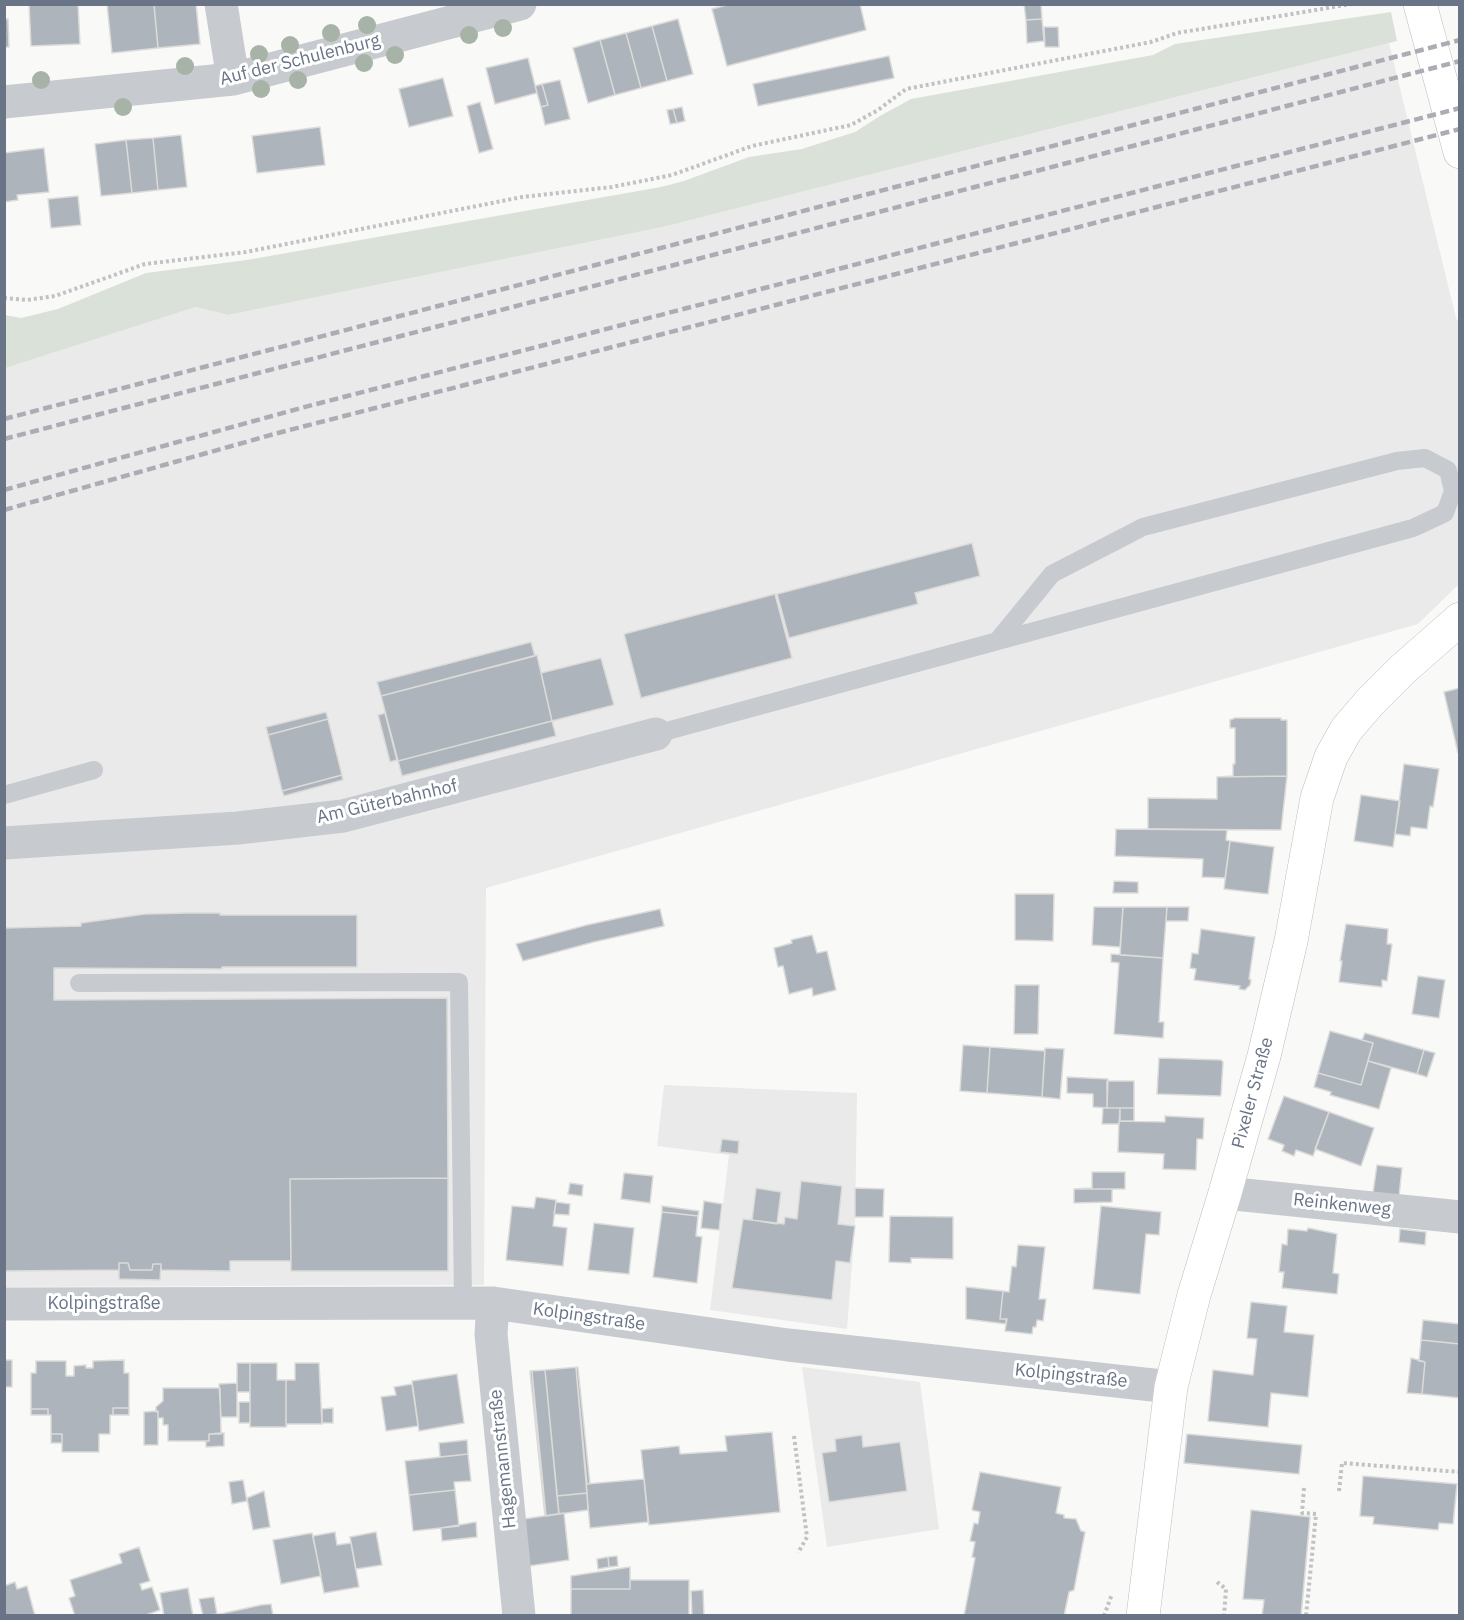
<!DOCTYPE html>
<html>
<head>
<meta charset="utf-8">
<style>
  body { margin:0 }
  #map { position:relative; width:1464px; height:1620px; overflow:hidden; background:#f9f9f7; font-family:"IBM Plex Sans",sans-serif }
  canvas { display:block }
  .frame { position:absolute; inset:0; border:6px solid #697487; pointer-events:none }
</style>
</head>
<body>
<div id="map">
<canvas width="1464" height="1620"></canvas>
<div class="frame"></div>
</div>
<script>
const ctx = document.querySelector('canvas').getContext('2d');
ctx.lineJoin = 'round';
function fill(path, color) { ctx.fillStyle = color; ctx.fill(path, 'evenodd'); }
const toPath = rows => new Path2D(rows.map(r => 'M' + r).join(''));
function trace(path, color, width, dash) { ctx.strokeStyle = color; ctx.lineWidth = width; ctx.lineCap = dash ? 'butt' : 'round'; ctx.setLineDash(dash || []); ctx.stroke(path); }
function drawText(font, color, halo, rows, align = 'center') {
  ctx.font = font + ' "IBM Plex Sans",sans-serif'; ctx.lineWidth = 6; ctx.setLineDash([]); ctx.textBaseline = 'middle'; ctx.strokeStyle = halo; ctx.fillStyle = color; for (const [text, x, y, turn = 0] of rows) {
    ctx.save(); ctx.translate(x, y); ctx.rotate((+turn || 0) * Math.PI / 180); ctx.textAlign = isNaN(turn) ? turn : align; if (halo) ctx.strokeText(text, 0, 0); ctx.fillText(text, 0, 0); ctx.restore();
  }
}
const built = toPath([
  [1389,43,1456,318,1459,323,1459,584,1418,624,486,888,484,1285,5,1287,4,368,196,307,228,315,663,227],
  [664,1085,857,1093,855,1225,847,1329,710,1310,729,1155,657,1146],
  [802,1367,920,1382,939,1529,827,1547]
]);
const green = toPath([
  [1391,12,1397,41,663,227,228,315,196,307,5,368,5,315,21,318,58,309,146,273,247,260,661,187,684,181,749,157,802,149,855,132,880,116,911,99,1153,55,1175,44]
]);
const building = toPath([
  [29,4,78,4,80,44,31,46,29,4],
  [107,4,154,4,158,48,112,53,107,4],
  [154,4,196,4,200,44,158,48,154,4],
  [731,4,860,4,866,30,727,66,712,9,731,4],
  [1024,4,1041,4,1042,19,1026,20,1024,4],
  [4,19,8,19,9,47,4,47,4,19],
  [678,19,693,74,667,81,652,26,678,19],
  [1042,19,1044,41,1027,43,1026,20,1042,19],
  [652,26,667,81,641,88,626,33,652,26],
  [1044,27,1058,27,1059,47,1045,47,1044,27],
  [626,33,641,88,615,95,600,40,626,33],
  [600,40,615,95,588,103,573,48,600,40],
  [889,56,894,78,758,106,753,84,889,56],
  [528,58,537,93,495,104,486,68,528,58],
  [443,78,453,116,409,127,399,89,443,78],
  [560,80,570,119,545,125,541,107,548,105,542,84,560,80],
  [542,84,548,105,541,107,535,86,542,84],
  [480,102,493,149,479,153,467,106,480,102],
  [682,107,685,121,677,123,673,109,682,107],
  [673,109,677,123,670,124,667,110,673,109],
  [320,127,325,165,257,173,252,136,320,127],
  [181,135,187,187,158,190,153,138,181,135],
  [153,138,158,190,132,193,126,140,153,138],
  [126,140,132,193,101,196,95,144,126,140],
  [44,148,49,192,17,195,18,200,4,202,4,153,44,148],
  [78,196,81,225,51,228,48,199,78,196],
  [972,543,980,576,915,593,918,604,789,638,777,594,972,543],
  [775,594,792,658,641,698,624,634,775,594],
  [531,642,535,656,381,696,377,682,531,642],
  [537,655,552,721,398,761,381,696,537,655],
  [601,658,614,705,552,721,541,673,601,658],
  [1460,688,1460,752,1458,753,1444,692,1460,688],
  [326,712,328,719,268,735,266,727,326,712],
  [385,713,397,760,390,762,378,715,385,713],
  [1235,718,1281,718,1281,720,1287,720,1287,776,1217,777,1233,776,1233,764,1235,764,1235,728,1230,728,1230,720,1235,718],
  [328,719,342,775,282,791,268,735,328,719],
  [552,721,556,736,402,776,398,761,552,721],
  [1404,764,1439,769,1433,807,1430,806,1427,829,1411,827,1410,836,1395,834,1404,764],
  [342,775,343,780,284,796,282,791,342,775],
  [1287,776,1281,830,1148,829,1148,798,1217,799,1217,777,1287,776],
  [1361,795,1400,801,1393,847,1354,841,1361,795],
  [1116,829,1227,830,1226,840,1230,841,1225,878,1202,877,1203,859,1115,856,1116,829],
  [1230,841,1274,847,1268,894,1224,889,1230,841],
  [1114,881,1138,882,1138,893,1113,893,1114,881],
  [1015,894,1054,894,1053,941,1015,940,1015,894],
  [1094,907,1123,907,1120,947,1092,945,1094,907],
  [1123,907,1167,907,1163,958,1120,955,1123,907],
  [1167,907,1189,907,1188,921,1166,921,1167,907],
  [660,909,664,926,594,942,523,961,516,944,587,925,660,909],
  [189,913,220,913,220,915,357,915,357,967,222,967,222,969,54,968,54,1000,447,998,448,1178,290,1179,291,1261,230,1261,230,1271,161,1270,161,1264,153,1264,152,1270,130,1270,128,1263,119,1263,119,1270,4,1271,4,928,81,926,81,923,145,914,189,913],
  [1346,924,1388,929,1387,944,1392,944,1387,981,1382,980,1382,987,1339,982,1342,961,1340,961,1346,924],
  [1201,929,1255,937,1249,979,1251,980,1250,985,1245,990,1239,989,1240,986,1194,980,1196,969,1190,968,1192,953,1198,954,1201,929],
  [812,935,817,953,827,951,836,990,813,996,812,988,789,994,783,966,778,967,774,948,792,943,791,940,812,935],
  [1111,954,1163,958,1159,1022,1164,1022,1163,1038,1114,1034,1119,963,1111,962,1111,954],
  [1418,976,1445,980,1439,1018,1412,1014,1418,976],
  [1015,985,1039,985,1038,1034,1014,1034,1015,985],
  [1330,1031,1373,1043,1361,1085,1318,1073,1330,1031],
  [1365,1033,1424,1050,1417,1074,1368,1061,1373,1043,1362,1040,1365,1033],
  [963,1045,990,1047,987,1093,960,1091,963,1045],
  [990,1047,1045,1051,1042,1097,987,1093,990,1047],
  [1045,1048,1064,1049,1060,1099,1042,1097,1045,1048],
  [1424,1050,1435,1053,1427,1077,1417,1074,1424,1050],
  [1159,1058,1221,1060,1223,1062,1221,1095,1220,1096,1157,1094,1159,1058],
  [1368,1061,1391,1068,1379,1109,1330,1095,1331,1092,1314,1087,1318,1073,1361,1085,1368,1061],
  [1067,1077,1108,1079,1107,1108,1093,1107,1093,1094,1067,1093,1067,1077],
  [1107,1081,1134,1081,1134,1108,1107,1108,1107,1081],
  [1284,1096,1329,1112,1313,1156,1296,1150,1294,1156,1282,1151,1284,1145,1268,1139,1284,1096],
  [1103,1108,1120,1108,1119,1124,1102,1124,1103,1108],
  [1120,1108,1134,1108,1134,1121,1120,1121,1120,1108],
  [1329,1112,1374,1128,1361,1166,1315,1149,1329,1112],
  [1165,1116,1204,1118,1203,1139,1197,1139,1196,1170,1163,1169,1164,1154,1118,1152,1119,1121,1165,1122,1165,1116],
  [722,1139,739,1141,738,1154,720,1152,722,1139],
  [1377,1165,1402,1168,1399,1196,1373,1193,1377,1165],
  [1092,1172,1125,1172,1125,1189,1074,1189,1092,1188,1092,1172],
  [624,1173,653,1176,650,1203,621,1199,624,1173],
  [448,1178,448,1271,291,1271,290,1179,448,1178],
  [801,1181,842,1186,838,1224,855,1226,850,1263,836,1261,832,1300,732,1288,743,1219,784,1224,785,1217,797,1219,801,1181],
  [570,1183,583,1185,582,1196,568,1194,570,1183],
  [756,1188,781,1192,777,1224,752,1220,756,1188],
  [855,1188,884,1189,883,1217,855,1217,855,1188],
  [1074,1189,1112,1189,1112,1202,1074,1203,1074,1189],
  [536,1197,556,1200,553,1226,567,1228,563,1266,506,1260,512,1206,534,1208,536,1197],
  [704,1201,722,1204,719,1230,701,1228,704,1201],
  [556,1202,570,1204,569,1215,554,1214,556,1202],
  [662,1206,699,1211,698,1216,662,1212,662,1206],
  [1101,1206,1161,1212,1159,1235,1146,1234,1140,1294,1093,1289,1101,1206],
  [662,1212,698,1216,696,1236,702,1237,697,1283,653,1277,662,1212],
  [890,1216,953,1217,953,1259,911,1258,911,1263,889,1262,890,1216],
  [594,1223,634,1228,629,1274,588,1270,594,1223],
  [1308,1228,1337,1234,1333,1273,1339,1274,1337,1294,1282,1288,1284,1272,1279,1272,1282,1244,1287,1245,1288,1229,1307,1231,1308,1228],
  [1400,1229,1426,1232,1425,1245,1399,1242,1400,1229],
  [1018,1245,1045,1247,1039,1299,1046,1299,1043,1321,1037,1320,1036,1327,1033,1327,1032,1334,1005,1331,1007,1319,1000,1319,1003,1291,1009,1292,1012,1266,1016,1267,1018,1245],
  [119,1263,128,1263,130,1270,152,1270,153,1264,161,1264,160,1280,119,1279,119,1263],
  [966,1287,1003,1291,1000,1319,1006,1319,1006,1324,966,1319,966,1287],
  [1251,1302,1287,1306,1284,1332,1314,1335,1308,1397,1271,1393,1268,1427,1208,1421,1213,1370,1253,1375,1257,1339,1247,1338,1251,1302],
  [1423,1320,1460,1324,1460,1344,1421,1340,1423,1320],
  [1421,1340,1460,1344,1460,1398,1422,1394,1425,1362,1419,1361,1421,1340],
  [1411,1358,1425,1362,1422,1394,1407,1393,1411,1358],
  [4,1360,12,1360,12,1387,4,1387,4,1360],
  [124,1360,124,1373,129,1373,129,1408,113,1408,113,1415,110,1415,110,1434,99,1434,99,1452,62,1452,62,1434,51,1434,51,1415,48,1415,48,1409,31,1409,31,1373,36,1373,36,1361,66,1361,66,1376,74,1376,74,1366,86,1365,86,1368,93,1368,93,1361,124,1360],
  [237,1363,250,1363,250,1392,237,1392,237,1363],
  [250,1363,277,1363,277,1380,286,1380,286,1427,250,1427,250,1363],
  [295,1363,319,1363,322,1424,287,1424,286,1427,286,1380,295,1380,295,1363],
  [578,1367,576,1368,587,1493,557,1496,545,1370,578,1367],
  [576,1368,578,1368,590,1484,587,1484,576,1368],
  [545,1370,559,1514,546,1516,532,1372,530,1371,545,1370],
  [530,1372,532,1372,545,1516,530,1372],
  [457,1374,464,1423,419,1431,412,1381,457,1374],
  [237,1383,237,1417,221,1417,219,1384,237,1383],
  [412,1384,418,1426,386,1431,381,1397,396,1395,394,1387,412,1384],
  [163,1388,220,1388,221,1434,209,1434,209,1441,168,1441,168,1425,163,1425,163,1418,158,1418,158,1411,156,1412,156,1407,163,1401,163,1388],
  [239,1402,250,1402,250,1423,239,1423,239,1402],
  [113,1408,129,1408,129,1415,113,1415,113,1408],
  [333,1408,333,1423,322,1423,322,1409,333,1408],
  [31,1409,48,1409,48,1415,31,1415,31,1409],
  [158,1411,158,1445,144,1445,144,1412,158,1411],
  [772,1432,780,1512,649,1525,641,1450,679,1446,680,1454,727,1451,725,1436,772,1432],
  [221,1433,224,1433,224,1446,206,1447,206,1441,209,1441,209,1434,221,1433],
  [51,1434,62,1434,62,1443,51,1443,51,1434],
  [1187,1434,1302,1445,1299,1474,1184,1463,1187,1434],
  [862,1435,863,1447,900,1442,907,1491,829,1502,822,1453,836,1451,835,1439,862,1435],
  [467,1440,468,1454,440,1457,439,1443,467,1440],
  [468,1454,471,1481,454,1482,455,1490,409,1495,405,1461,468,1454],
  [980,1472,1061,1487,1056,1513,1064,1515,1064,1518,1076,1519,1081,1531,1085,1532,1074,1590,1069,1592,1064,1616,964,1616,975,1558,972,1557,975,1542,970,1541,974,1523,978,1524,980,1512,972,1510,980,1472],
  [1363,1476,1457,1484,1453,1524,1439,1523,1438,1530,1373,1524,1374,1517,1360,1516,1363,1476],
  [644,1479,648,1522,590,1528,586,1484,644,1479],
  [243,1480,247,1501,232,1504,229,1482,243,1480],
  [455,1490,459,1526,413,1531,409,1495,455,1490],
  [264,1491,270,1527,253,1530,247,1498,264,1491],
  [587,1493,588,1510,559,1514,557,1496,587,1493],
  [1251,1510,1310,1517,1301,1616,1262,1616,1264,1600,1243,1599,1251,1510],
  [564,1513,569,1560,529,1566,524,1519,564,1513],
  [476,1522,477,1537,442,1541,441,1528,476,1522],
  [335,1532,337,1545,351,1543,359,1587,324,1593,313,1536,335,1532],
  [376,1532,382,1565,356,1569,350,1537,376,1532],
  [312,1533,321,1576,281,1584,273,1540,312,1533],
  [139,1547,150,1581,140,1584,142,1590,152,1587,160,1610,143,1616,75,1616,69,1598,75,1596,70,1580,122,1563,119,1554,139,1547],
  [617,1556,618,1566,609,1567,608,1557,617,1556],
  [608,1557,609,1567,598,1569,597,1559,608,1557],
  [630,1567,630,1589,571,1589,571,1576,630,1567],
  [630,1580,689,1580,689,1616,571,1616,571,1589,630,1589,630,1580],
  [15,1582,17,1589,27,1586,35,1616,4,1616,4,1586,15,1582],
  [188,1588,193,1616,164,1616,160,1593,188,1588],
  [703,1590,704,1616,692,1616,691,1591,703,1590],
  [214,1597,217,1614,203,1616,199,1599,214,1597],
  [271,1604,273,1616,211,1616,261,1605,271,1604]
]);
const path = toPath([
  [4,298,27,300,55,296,145,264,246,252,522,197,612,187,672,175,752,146,851,125,878,110,906,89,1151,42,1177,33,1352,4],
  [794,1436,807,1537,798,1553],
  [1304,1488,1302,1513,1316,1514,1306,1616],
  [1339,1491,1342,1463,1460,1472],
  [1217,1582,1226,1589,1224,1616],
  [1104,1616,1112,1594]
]);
const lane = toPath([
  [656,734,1413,528,1445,513,1453,491,1448,470,1425,458,1397,461,1143,527,1052,574,998,640],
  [4,795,94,770],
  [79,983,459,982,463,1303]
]);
const street = toPath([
  [221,4,233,79],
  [4,102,233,79,520,4],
  [4,843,238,828,343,816,656,734],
  [1225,1193,1460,1217],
  [493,1303,491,1334,519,1616],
  [4,1304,493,1303,788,1345,1171,1387]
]);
const secondary = toPath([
  [1420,4,1460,152],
  [1143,1616,1171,1387,1194,1295,1225,1193,1264,1056,1291,941,1317,798,1331,757,1346,730,1370,702,1403,669,1460,619]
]);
const rail = toPath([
  [4,419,1460,40],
  [4,439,1460,61],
  [4,490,301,408,1460,108],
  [4,510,278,433,1460,129]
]);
const trees = [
  [367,25],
  [503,28],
  [331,33],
  [469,35],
  [290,45],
  [259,54],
  [395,55],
  [364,63],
  [185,66],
  [41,80],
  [298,80],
  [261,89],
  [123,107]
];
const streetNames = [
  ["Auf der Schulenburg",300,60,-14],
  ["Am Güterbahnhof",387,802,-13],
  ["Pixeler Straße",1253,1093,-75],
  ["Reinkenweg",1342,1205,6],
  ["Kolpingstraße",104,1304],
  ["Kolpingstraße",589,1317,8],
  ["Kolpingstraße",1071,1376,6],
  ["Hagemannstraße",503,1459,-96]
];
fill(built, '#eaeaea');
fill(green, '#dae1d8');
fill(building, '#aeb4bb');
trace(building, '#dbdbd9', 1.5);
trace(secondary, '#babdc2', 34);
trace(path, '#c1c2c5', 4, [3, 3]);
trace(lane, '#c7cace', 18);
trace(street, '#c7cace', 33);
trace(secondary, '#fff', 33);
trace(rail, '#aaadb4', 4.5, [9, 4.5]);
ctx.fillStyle = '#a7b3a6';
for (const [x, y] of trees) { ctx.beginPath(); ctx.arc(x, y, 9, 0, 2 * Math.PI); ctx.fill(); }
drawText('18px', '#697487', '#fff', streetNames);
</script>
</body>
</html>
